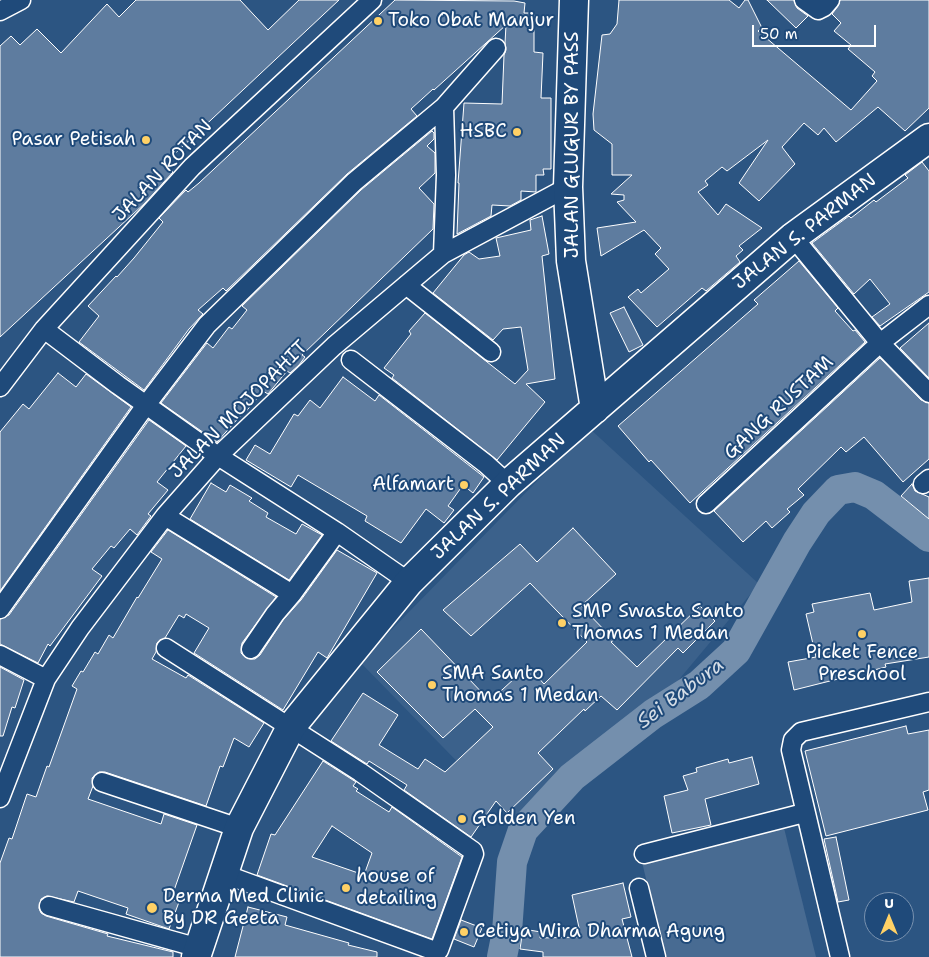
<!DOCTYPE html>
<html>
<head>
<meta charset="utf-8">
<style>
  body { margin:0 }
  #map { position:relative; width:929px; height:957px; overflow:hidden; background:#2c5582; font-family:"Shantell Sans",sans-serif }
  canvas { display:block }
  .north { position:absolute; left:864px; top:892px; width:50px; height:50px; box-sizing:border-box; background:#1f4a7a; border:1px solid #7992af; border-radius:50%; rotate:0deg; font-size:14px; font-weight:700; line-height:20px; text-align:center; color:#fff }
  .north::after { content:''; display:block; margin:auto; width:18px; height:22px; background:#ffd166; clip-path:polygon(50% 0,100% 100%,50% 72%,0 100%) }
  .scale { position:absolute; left:752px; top:25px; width:124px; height:22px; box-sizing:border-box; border:2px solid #fff; border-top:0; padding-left:6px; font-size:15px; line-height:18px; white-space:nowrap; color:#fff; -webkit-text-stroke:4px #1f4a7a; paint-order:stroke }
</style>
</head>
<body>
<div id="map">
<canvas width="929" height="957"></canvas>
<div class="north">U</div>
<div class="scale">50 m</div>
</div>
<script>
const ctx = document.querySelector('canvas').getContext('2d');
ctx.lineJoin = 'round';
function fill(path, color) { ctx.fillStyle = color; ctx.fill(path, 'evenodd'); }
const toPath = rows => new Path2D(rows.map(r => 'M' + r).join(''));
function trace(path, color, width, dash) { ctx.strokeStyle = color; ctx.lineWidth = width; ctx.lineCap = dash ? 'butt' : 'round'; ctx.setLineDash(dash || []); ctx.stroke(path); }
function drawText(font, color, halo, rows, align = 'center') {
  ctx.font = font + ' "Shantell Sans",sans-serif'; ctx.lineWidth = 4; ctx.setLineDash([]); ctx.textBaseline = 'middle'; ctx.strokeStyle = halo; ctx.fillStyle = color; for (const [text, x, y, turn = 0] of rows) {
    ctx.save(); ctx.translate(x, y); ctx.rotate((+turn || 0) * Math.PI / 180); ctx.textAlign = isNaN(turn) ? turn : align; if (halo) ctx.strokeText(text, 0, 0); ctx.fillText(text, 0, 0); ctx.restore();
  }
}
const built = toPath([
  [589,428,759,584,671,689,612,732,514,818,481,786,360,662]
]);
const green = toPath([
  [783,824,816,957,665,957,641,858]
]);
const river = toPath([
  [502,957,507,932,512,862,523,830,572,777,653,714,699,685,736,651,797,542,816,513,838,490,855,487,874,495,929,537]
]);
const building = toPath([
  [136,0,240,0,268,30,299,0,339,0,165,163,173,172,145,203,0,337,0,46,11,36,20,45,37,29,61,53,107,4,119,17,136,0],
  [395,0,514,1,525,3,524,13,534,13,534,52,543,53,541,98,551,98,551,169,543,169,544,175,536,175,536,192,521,191,521,200,510,206,492,205,491,216,457,234,459,183,458,183,464,103,502,104,504,55,506,50,505,43,506,25,434,90,433,89,411,109,417,116,347,174,226,291,223,288,198,310,203,314,189,329,144,390,79,342,99,316,88,306,116,276,117,277,134,258,163,222,159,218,186,190,188,192,199,183,395,0],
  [619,0,729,0,739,8,745,0,748,0,762,28,758,31,851,110,877,81,872,76,875,72,848,49,851,45,834,31,841,23,832,14,838,6,840,0,929,0,929,108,905,131,878,107,836,142,824,128,818,135,804,123,782,147,795,164,759,201,739,183,768,140,727,171,722,167,705,181,708,185,698,192,718,215,726,204,762,228,739,246,743,250,736,256,740,262,706,291,702,288,657,327,628,297,638,289,641,293,669,269,655,254,661,248,644,230,601,256,597,228,636,222,617,202,624,200,624,195,611,194,632,175,612,175,612,144,594,130,593,114,602,35,610,34,617,24,619,0],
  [767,0,794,0,797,8,808,16,796,28,767,0],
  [432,131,434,133,434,139,427,146,435,153,435,173,419,188,434,204,433,229,302,355,305,357,299,365,290,373,287,371,268,394,263,391,243,415,242,414,217,442,161,403,207,343,213,348,229,327,232,329,247,310,242,306,361,190,432,131],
  [922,162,929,171,929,292,880,326,872,317,890,304,870,279,854,294,812,243,849,216,851,218,874,200,876,202,908,178,905,175,922,162],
  [542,216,549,254,542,256,555,379,526,384,545,402,497,460,392,378,394,375,384,368,411,334,409,331,425,313,515,384,528,370,521,327,503,329,493,340,433,293,464,255,469,252,479,259,500,256,496,238,531,230,530,220,542,216],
  [799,261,838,308,835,311,853,331,855,330,865,342,690,503,651,460,649,462,618,426,758,304,754,300,799,261],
  [624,307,643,345,629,352,610,313,624,307],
  [929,323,929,378,900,348,929,323],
  [880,358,921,400,929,403,929,459,903,482,864,437,846,452,841,447,798,489,804,495,787,509,790,512,772,528,766,521,743,542,714,511,880,358],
  [58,373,76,387,86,374,131,407,0,591,0,432,23,404,29,409,58,373],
  [343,377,375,401,379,395,484,477,473,493,463,485,448,506,454,510,444,523,426,509,401,543,365,521,367,516,298,475,291,487,246,460,255,445,270,454,294,414,298,416,310,400,320,408,343,377],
  [149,420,186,446,157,482,168,490,148,514,151,516,137,535,130,529,114,548,111,546,92,569,102,576,50,646,48,644,38,663,0,644,0,619,9,615,149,420],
  [211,483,226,492,230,485,252,498,249,501,268,513,266,517,296,534,302,524,322,535,289,580,190,519,211,483],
  [912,484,915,491,929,497,929,519,901,496,912,484],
  [573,528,616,574,581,606,614,640,611,642,637,667,700,606,715,621,683,653,678,648,617,710,601,696,585,711,584,709,538,753,553,769,507,813,496,801,471,837,404,790,407,785,369,761,367,764,331,741,363,693,398,715,379,745,418,769,425,759,445,772,493,727,475,709,443,738,377,672,421,629,490,701,528,666,544,684,587,642,530,583,471,636,443,610,520,544,537,562,573,528],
  [168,530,276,597,242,643,241,653,245,657,250,659,255,659,260,655,283,620,301,600,337,550,377,573,327,658,318,652,283,710,194,653,209,628,186,614,184,618,179,615,165,638,157,643,156,652,152,659,186,678,188,675,264,723,249,747,234,738,223,767,220,766,206,806,105,772,99,772,92,778,93,786,88,799,161,824,164,814,197,825,171,899,179,902,169,929,126,914,128,908,78,891,74,902,47,896,41,899,39,908,41,913,46,916,108,934,107,936,173,952,173,957,0,957,0,863,9,838,12,839,27,794,36,797,47,766,49,767,77,689,72,686,81,671,83,672,95,652,98,654,109,635,113,638,137,597,138,598,162,559,151,552,168,530],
  [929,578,929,657,885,664,886,667,794,690,788,662,816,657,806,614,814,612,812,604,870,593,874,610,912,602,909,581,929,578],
  [0,667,24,680,15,708,12,707,3,736,0,736,0,667],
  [906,726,908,734,929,730,929,790,923,792,928,810,826,836,805,751,906,726],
  [752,757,759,784,705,799,711,825,672,833,664,796,688,790,683,776,697,772,696,768,728,759,729,763,752,757],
  [323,761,356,782,353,786,358,789,356,791,389,812,392,807,462,857,432,939,257,875,271,834,275,835,323,761],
  [332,826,372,853,364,875,312,857,332,826],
  [836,837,849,900,838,902,824,839,836,837],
  [623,883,631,917,622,919,632,957,543,957,543,952,520,949,523,929,541,932,540,938,581,937,572,895,623,883],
  [248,907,287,917,285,925,349,943,348,945,377,952,377,957,235,957,248,907],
  [461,920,482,928,474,947,454,939,461,920]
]);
const street = toPath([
  [804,0,818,10,824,7,830,0],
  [0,11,21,0],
  [793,237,880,343,929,393],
  [443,254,446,175,444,107],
  [406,285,491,352],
  [44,329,118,385,218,456,337,532,409,582],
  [351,360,486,464,508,484],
  [0,387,44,329,192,167,372,0],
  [923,484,929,479],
  [706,504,880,343,929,305],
  [165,516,292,594,337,532],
  [0,609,146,405,207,325,354,182,444,107,496,48],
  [166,648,360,772,473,851,474,854,439,950,435,951,224,874],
  [251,649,275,614,292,594],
  [0,655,46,679],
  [102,782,239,828],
  [0,798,46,679,80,628,165,516,218,456,334,346,443,254,568,187],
  [644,854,804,813],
  [639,888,656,957],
  [49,906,199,948],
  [840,957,791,750,793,740,801,732,929,702]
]);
const primary = toPath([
  [574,0,568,187,571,261,595,409],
  [196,957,239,828,291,727,409,582,508,484,793,237,929,138]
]);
const markers = [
  [378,21,5,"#ffd166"],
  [517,132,5,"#ffd166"],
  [146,140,5,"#ffd166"],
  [464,485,5,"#ffd166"],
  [562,623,5,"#ffd166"],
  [862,634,5,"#ffd166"],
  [432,685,5,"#ffd166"],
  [462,819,5,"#ffd166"],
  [346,888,5,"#ffd166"],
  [152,908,6,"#ffd166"],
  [464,932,5,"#ffd166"]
];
const poiNames = [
  ["Toko Obat Manjur",388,21],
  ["HSBC",507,132,"right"],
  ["Pasar Petisah",136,140,"right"],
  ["Alfamart",454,485,"right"],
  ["SMP Swasta Santo",572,612],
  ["Thomas 1 Medan",572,634],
  ["Picket Fence",862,653,"center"],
  ["Preschool",862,675,"center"],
  ["SMA Santo",442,674],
  ["Thomas 1 Medan",442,696],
  ["Golden Yen",472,819],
  ["house of",356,877],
  ["detailing",356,899],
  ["Derma Med Clinic",163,897],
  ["By DR Geeta",163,919],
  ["Cetiya Wira Dharma Agung",474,932]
];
const streetNames = [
  ["JALAN GLUGUR BY PASS",573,145,-90],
  ["JALAN ROTAN",163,171,-46],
  ["JALAN S. PARMAN",805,232,-38],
  ["GANG RUSTAM",779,408,-43],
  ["JALAN MOJOPAHIT",239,410,-45],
  ["JALAN S. PARMAN",499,497,-43]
];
const waterNames = [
  ["Sei Babura",681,694,-37]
];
fill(built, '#3b618b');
fill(green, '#486b92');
trace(river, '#748fad', 30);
fill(building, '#5e7c9f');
trace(building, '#fff', 1);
trace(street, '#fff', 21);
trace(primary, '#fff', 31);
trace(street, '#1f4a7a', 18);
trace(primary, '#1f4a7a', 28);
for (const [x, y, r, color] of markers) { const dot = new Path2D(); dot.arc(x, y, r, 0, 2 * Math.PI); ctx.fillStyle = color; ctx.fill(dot); trace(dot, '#1f4a7a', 2); }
drawText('19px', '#fff', '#1f4a7a', poiNames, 'left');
drawText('19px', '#fff', '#1f4a7a', streetNames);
drawText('italic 20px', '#d5dde6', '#1f4a7a', waterNames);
</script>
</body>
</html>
